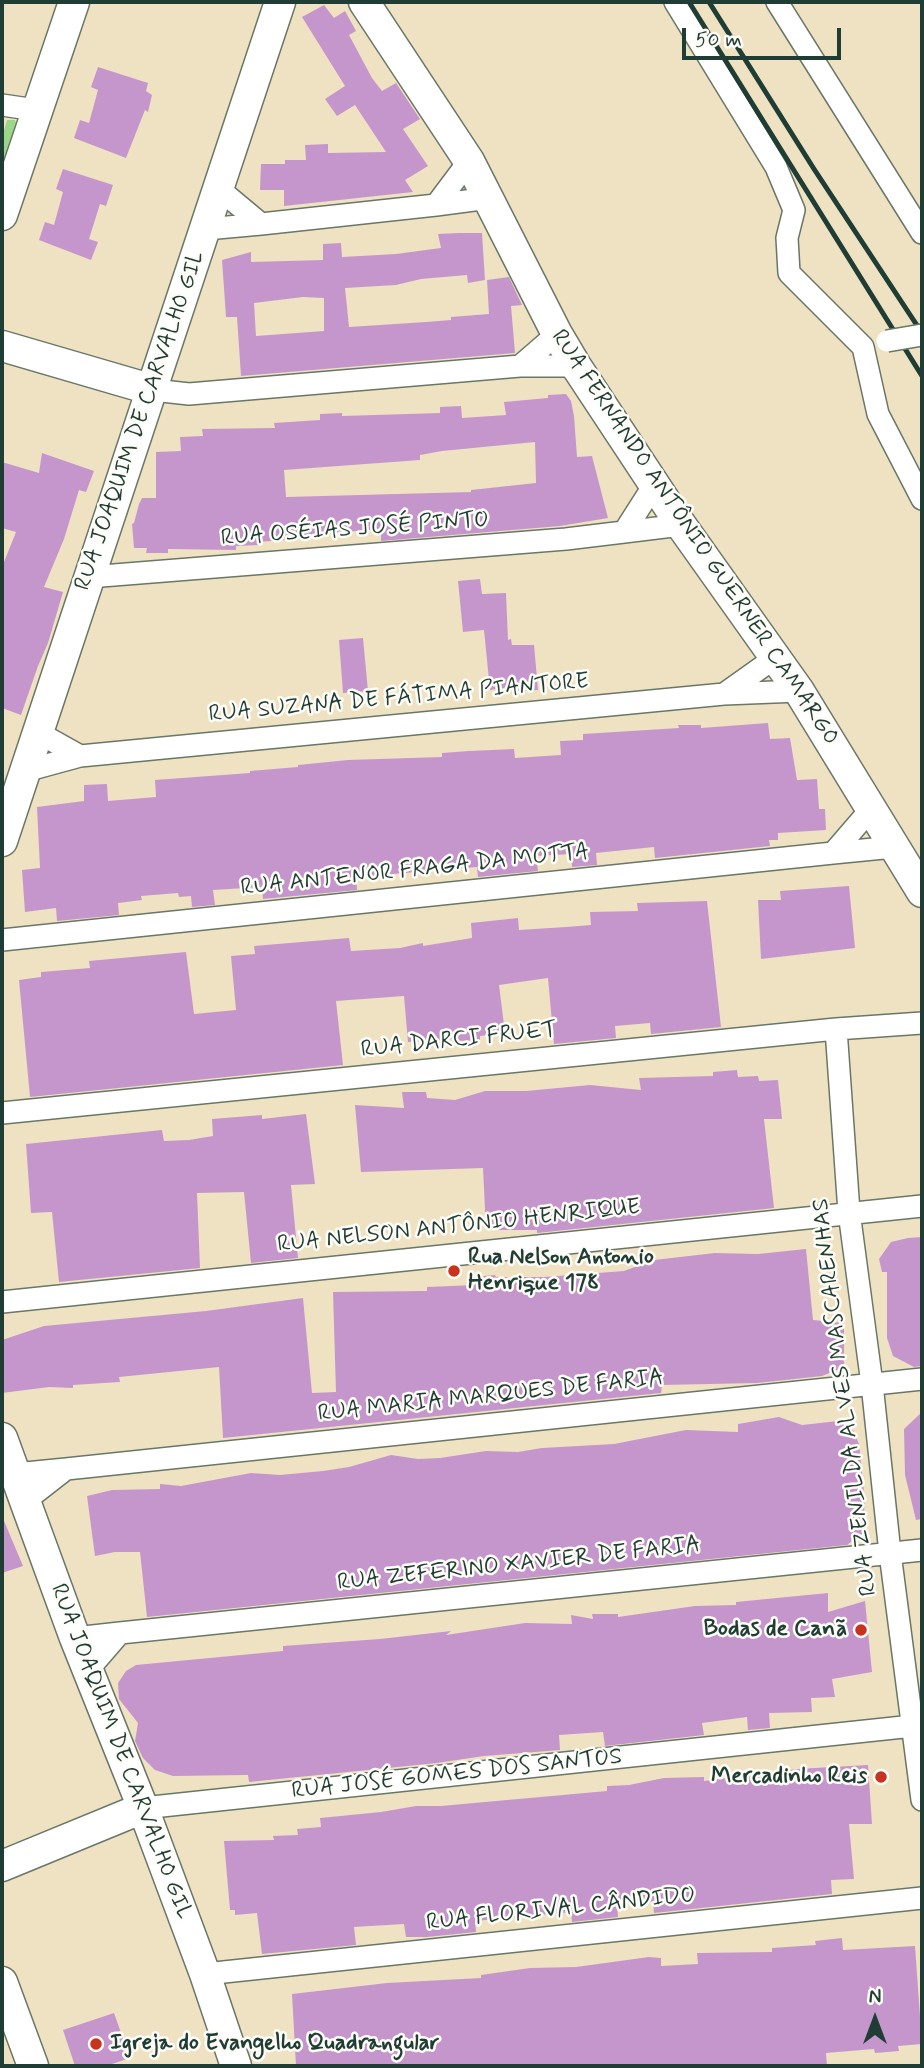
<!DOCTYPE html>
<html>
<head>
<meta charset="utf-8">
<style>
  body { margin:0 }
  #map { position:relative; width:924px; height:2068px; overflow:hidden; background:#efe2c3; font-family:Mynerve,sans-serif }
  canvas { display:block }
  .frame { position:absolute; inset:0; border:4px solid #1f3d34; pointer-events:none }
  .north { position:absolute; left:840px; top:1984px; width:70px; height:70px; -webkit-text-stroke:5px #fdfcf7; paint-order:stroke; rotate:0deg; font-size:19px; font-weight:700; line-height:28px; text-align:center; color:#1f3d34 }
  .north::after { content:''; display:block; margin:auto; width:24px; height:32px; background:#1f3d34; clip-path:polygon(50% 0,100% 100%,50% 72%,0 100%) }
  .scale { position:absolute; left:682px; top:28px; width:159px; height:32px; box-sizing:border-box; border:4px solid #1f3d34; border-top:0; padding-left:9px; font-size:21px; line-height:24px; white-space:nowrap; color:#1f3d34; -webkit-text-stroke:5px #fdfcf7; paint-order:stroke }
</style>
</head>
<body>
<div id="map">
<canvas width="924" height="2068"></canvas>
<div class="frame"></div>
<div class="north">N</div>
<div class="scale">50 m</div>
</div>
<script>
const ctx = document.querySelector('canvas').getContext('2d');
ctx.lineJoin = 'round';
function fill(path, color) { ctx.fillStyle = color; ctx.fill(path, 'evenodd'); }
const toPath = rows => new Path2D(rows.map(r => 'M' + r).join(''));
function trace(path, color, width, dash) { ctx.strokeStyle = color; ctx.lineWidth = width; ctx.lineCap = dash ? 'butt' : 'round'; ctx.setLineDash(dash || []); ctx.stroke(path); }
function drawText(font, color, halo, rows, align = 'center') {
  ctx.font = font + ' Mynerve,sans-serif'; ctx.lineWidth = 5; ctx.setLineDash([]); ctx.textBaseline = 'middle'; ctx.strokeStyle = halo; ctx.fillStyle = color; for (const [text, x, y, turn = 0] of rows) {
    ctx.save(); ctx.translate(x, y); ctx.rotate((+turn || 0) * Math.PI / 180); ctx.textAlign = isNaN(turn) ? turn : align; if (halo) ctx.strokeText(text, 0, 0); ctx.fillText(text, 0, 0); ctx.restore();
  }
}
const green = toPath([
  [7,120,15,120,17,126,2,172,2,137]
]);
const building = toPath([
  [324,5,334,18,345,11,356,31,349,35,372,78,382,91,396,83,420,119,403,129,428,166,405,180,413,192,284,206,284,190,260,190,261,164,285,164,285,160,306,160,305,145,328,144,328,153,386,152,355,105,337,116,325,99,345,86,302,17],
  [98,67,148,83,146,91,152,95,148,112,145,110,126,158,74,138,80,120,89,123,98,90,91,87],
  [63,169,113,185,106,206,100,204,89,239,98,242,91,260,39,240,45,222,54,225,63,192,56,189],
  [459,233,482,233,485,280,468,283,467,275,421,279,396,285,345,288,349,327,426,322,451,320,451,317,489,314,487,280,509,277,522,305,511,306,515,353,241,376,237,317,226,317,222,260,251,252,251,262,323,260,323,244,341,243,342,257,396,254,441,248,438,234],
  [303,297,324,298,324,331,256,336,254,303],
  [566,394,571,401,574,416,577,457,592,456,608,518,560,526,381,541,381,529,307,535,307,538,258,542,259,545,236,546,236,550,168,549,168,553,146,553,147,548,134,548,132,524,134,523,139,504,142,498,156,498,156,452,181,451,180,437,203,436,202,429,275,428,274,423,320,420,320,414,342,413,342,416,440,413,440,407,461,406,462,418,506,415,504,402,548,398,548,395],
  [535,442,536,483,471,490,471,492,286,497,284,470,420,460,420,455,442,451],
  [42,453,94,471,86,492,79,490,64,539,44,587,63,592,48,643,38,666,21,715,2,708,2,567,16,532,2,528,2,462,39,473],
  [480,579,482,594,506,593,508,640,511,639,512,645,534,645,538,690,517,691,517,686,490,690,484,630,463,632,458,581],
  [363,638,368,691,343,693,339,640],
  [768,723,770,739,790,738,797,780,817,779,819,809,825,809,826,830,778,833,778,840,769,840,770,846,655,858,654,847,596,853,597,865,572,867,571,854,536,856,538,871,478,877,477,867,356,877,357,890,263,899,262,887,213,890,215,905,192,907,191,896,179,897,178,893,141,896,142,900,118,903,119,915,57,921,56,908,25,912,22,870,40,868,37,807,84,801,84,785,107,784,108,801,156,797,155,780,250,773,250,771,298,767,298,765,348,760,442,757,442,753,469,751,514,749,515,758,561,755,560,741,583,740,583,734,679,728,678,725,701,725,701,728],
  [849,886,855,948,761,959,758,900,781,900,780,891],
  [707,901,721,1027,651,1034,650,1023,615,1026,616,1038,554,1044,548,978,499,985,505,1033,480,1036,480,1040,456,1041,455,1039,408,1042,404,996,336,1001,343,1065,30,1097,19,980,41,977,41,972,90,968,89,961,186,952,194,1014,236,1010,231,956,255,954,254,946,349,938,351,951,400,948,423,943,423,946,472,938,471,923,518,918,519,930,566,927,591,925,590,912,638,911,637,903],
  [737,1070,738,1077,758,1076,759,1081,778,1080,782,1119,764,1119,774,1208,537,1233,537,1230,486,1230,483,1168,361,1172,355,1105,404,1108,402,1092,426,1092,427,1098,455,1100,485,1091,526,1091,590,1085,641,1090,639,1078,713,1076,713,1072],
  [306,1114,315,1184,291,1185,298,1258,251,1263,244,1192,197,1193,200,1268,59,1282,52,1212,31,1213,26,1144,162,1130,164,1141,189,1140,213,1136,212,1119,262,1115,262,1119],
  [922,1237,922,1366,914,1367,893,1356,887,1338,887,1272,882,1272,879,1259,891,1242,908,1238],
  [806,1249,813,1320,844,1323,844,1367,822,1376,757,1383,662,1385,661,1393,223,1438,219,1367,119,1377,120,1382,73,1385,73,1388,49,1387,2,1393,2,1340,44,1326,206,1311,303,1298,312,1393,336,1392,333,1292,427,1291,427,1287,475,1285,474,1277,495,1275,496,1277,545,1277,624,1271,654,1260,715,1253,758,1254],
  [922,1412,922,1519,916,1520,905,1475,904,1429],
  [779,1417,802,1425,838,1421,853,1430,859,1444,865,1501,862,1534,847,1545,147,1617,140,1552,115,1552,95,1556,87,1496,112,1490,160,1489,160,1484,181,1486,251,1473,280,1475,323,1471,349,1467,391,1455,418,1459,440,1458,486,1451,518,1452,542,1448,614,1444,686,1430,738,1432,738,1424],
  [2,1516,23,1566,2,1573],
  [828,1593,828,1612,865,1601,872,1672,832,1679,835,1697,811,1698,812,1712,769,1713,770,1728,748,1730,747,1717,702,1723,704,1735,605,1746,603,1732,559,1735,560,1750,484,1756,437,1763,249,1782,248,1775,173,1776,155,1770,143,1758,135,1741,138,1723,119,1699,118,1683,126,1671,136,1665,283,1651,283,1646,380,1639,451,1631,446,1635,525,1623,572,1624,571,1615,593,1619,592,1614,618,1614,618,1617,695,1606,736,1605,736,1602],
  [868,1765,872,1824,849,1824,854,1879,831,1880,832,1894,654,1913,653,1902,617,1904,618,1917,572,1922,571,1912,475,1921,476,1932,427,1937,406,1937,404,1924,354,1927,356,1945,262,1954,257,1913,235,1915,235,1910,230,1910,224,1841,274,1840,273,1836,298,1835,297,1829,321,1827,320,1818,381,1812,416,1806,441,1806,607,1791,607,1786,629,1785,664,1778,704,1777,704,1781,797,1769],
  [842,1938,843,1950,915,1946,922,2044,898,2046,899,2051,875,2053,874,2049,826,2053,827,2066,296,2066,292,1994,387,1983,481,1978,481,1975,530,1968,576,1967,649,1957,661,1958,661,1966,698,1964,697,1953,772,1952,772,1948,816,1945,815,1941],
  [114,2013,130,2058,106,2066,75,2066,63,2030]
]);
const street = toPath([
  [675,2,776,167,794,210,787,238,789,273,863,347,878,414,922,499],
  [777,2,922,233],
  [2,105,36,110],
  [469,161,436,205,489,198],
  [261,224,436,205],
  [206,229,261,224,219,189],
  [557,334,520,366,576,366],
  [153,390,189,394,520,366],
  [654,485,624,532,681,525],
  [89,577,566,539,624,532],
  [776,657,724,694,799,691],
  [80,756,724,694],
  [25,771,80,756,37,732],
  [871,809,833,853,894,847],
  [2,940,833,853],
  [836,1029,849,1212,872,1384,890,1553,922,1800],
  [2,1113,836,1029,922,1023],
  [2,1302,922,1206],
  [66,1469,922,1379],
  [15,1474,66,1469,25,1501],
  [120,1633,922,1550],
  [75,1638,120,1633,88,1670],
  [143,1808,922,1725],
  [205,1974,922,1898]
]);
const secondary = toPath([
  [364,2,469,161,557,334,576,366,681,525,799,691,922,892],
  [2,215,74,2],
  [2,346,153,390],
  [2,841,280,2],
  [2,1438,75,1638,143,1808,205,1974,236,2066],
  [2,1866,143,1808],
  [2,1982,33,2066]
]);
const rail = toPath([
  [689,2,922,376],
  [709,2,814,169,922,333]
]);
const streetBridge = toPath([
  [887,341,922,335]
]);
const markers = [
  [454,1271,7,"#c8321e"],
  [861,1630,7,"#c8321e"],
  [881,1777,7,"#c8321e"],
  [96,2044,7,"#c8321e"]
];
const streetNames = [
  ["RUA JOAQUIM DE CARVALHO GIL",141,421,-71],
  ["RUA OSÉIAS JOSÉ PINTO",355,530,-4],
  ["RUA FERNANDO ANTÔNIO GUERNER CAMARGO",694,538,56],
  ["RUA SUZANA DE FÁTIMA PIANTORE",399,699,-5],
  ["RUA ANTENOR FRAGA DA MOTTA",415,871,-6],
  ["RUA DARCI FRUET",459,1041,-6],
  ["RUA NELSON ANTÔNIO HENRIQUE",459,1227,-6],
  ["RUA MARIA MARQUES DE FARIA",491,1397,-6],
  ["RUA ZENILDA ALVES MASCARENHAS",846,1397,-97],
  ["RUA ZEFERINO XAVIER DE FARIA",519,1565,-6],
  ["RUA JOAQUIM DE CARVALHO GIL",120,1752,69],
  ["RUA JOSÉ GOMES DOS SANTOS",457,1775,-6],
  ["RUA FLORIVAL CÂNDIDO",561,1910,-6]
];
const poiNames = [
  ["Rua Nelson Antonio",468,1258],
  ["Henrique 178",468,1284],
  ["Bodas de Canã",847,1630,"right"],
  ["Mercadinho Reis",867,1777,"right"],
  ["Igreja do Evangelho Quadrangular",110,2044]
];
fill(green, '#9dd689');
fill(building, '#c596cc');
trace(street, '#687766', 24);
trace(secondary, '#687766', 33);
trace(street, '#fff', 21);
trace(secondary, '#fff', 30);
trace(rail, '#1f3d34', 5);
trace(streetBridge, '#687766', 24, []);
trace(streetBridge, '#fff', 21);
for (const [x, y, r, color] of markers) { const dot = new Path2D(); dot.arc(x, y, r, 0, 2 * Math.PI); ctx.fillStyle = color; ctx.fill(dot); trace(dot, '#fdfcf7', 2.5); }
drawText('23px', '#1f3d34', '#fdfcf7', streetNames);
drawText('bold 23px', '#1f3d34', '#fdfcf7', poiNames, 'left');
</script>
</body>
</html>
